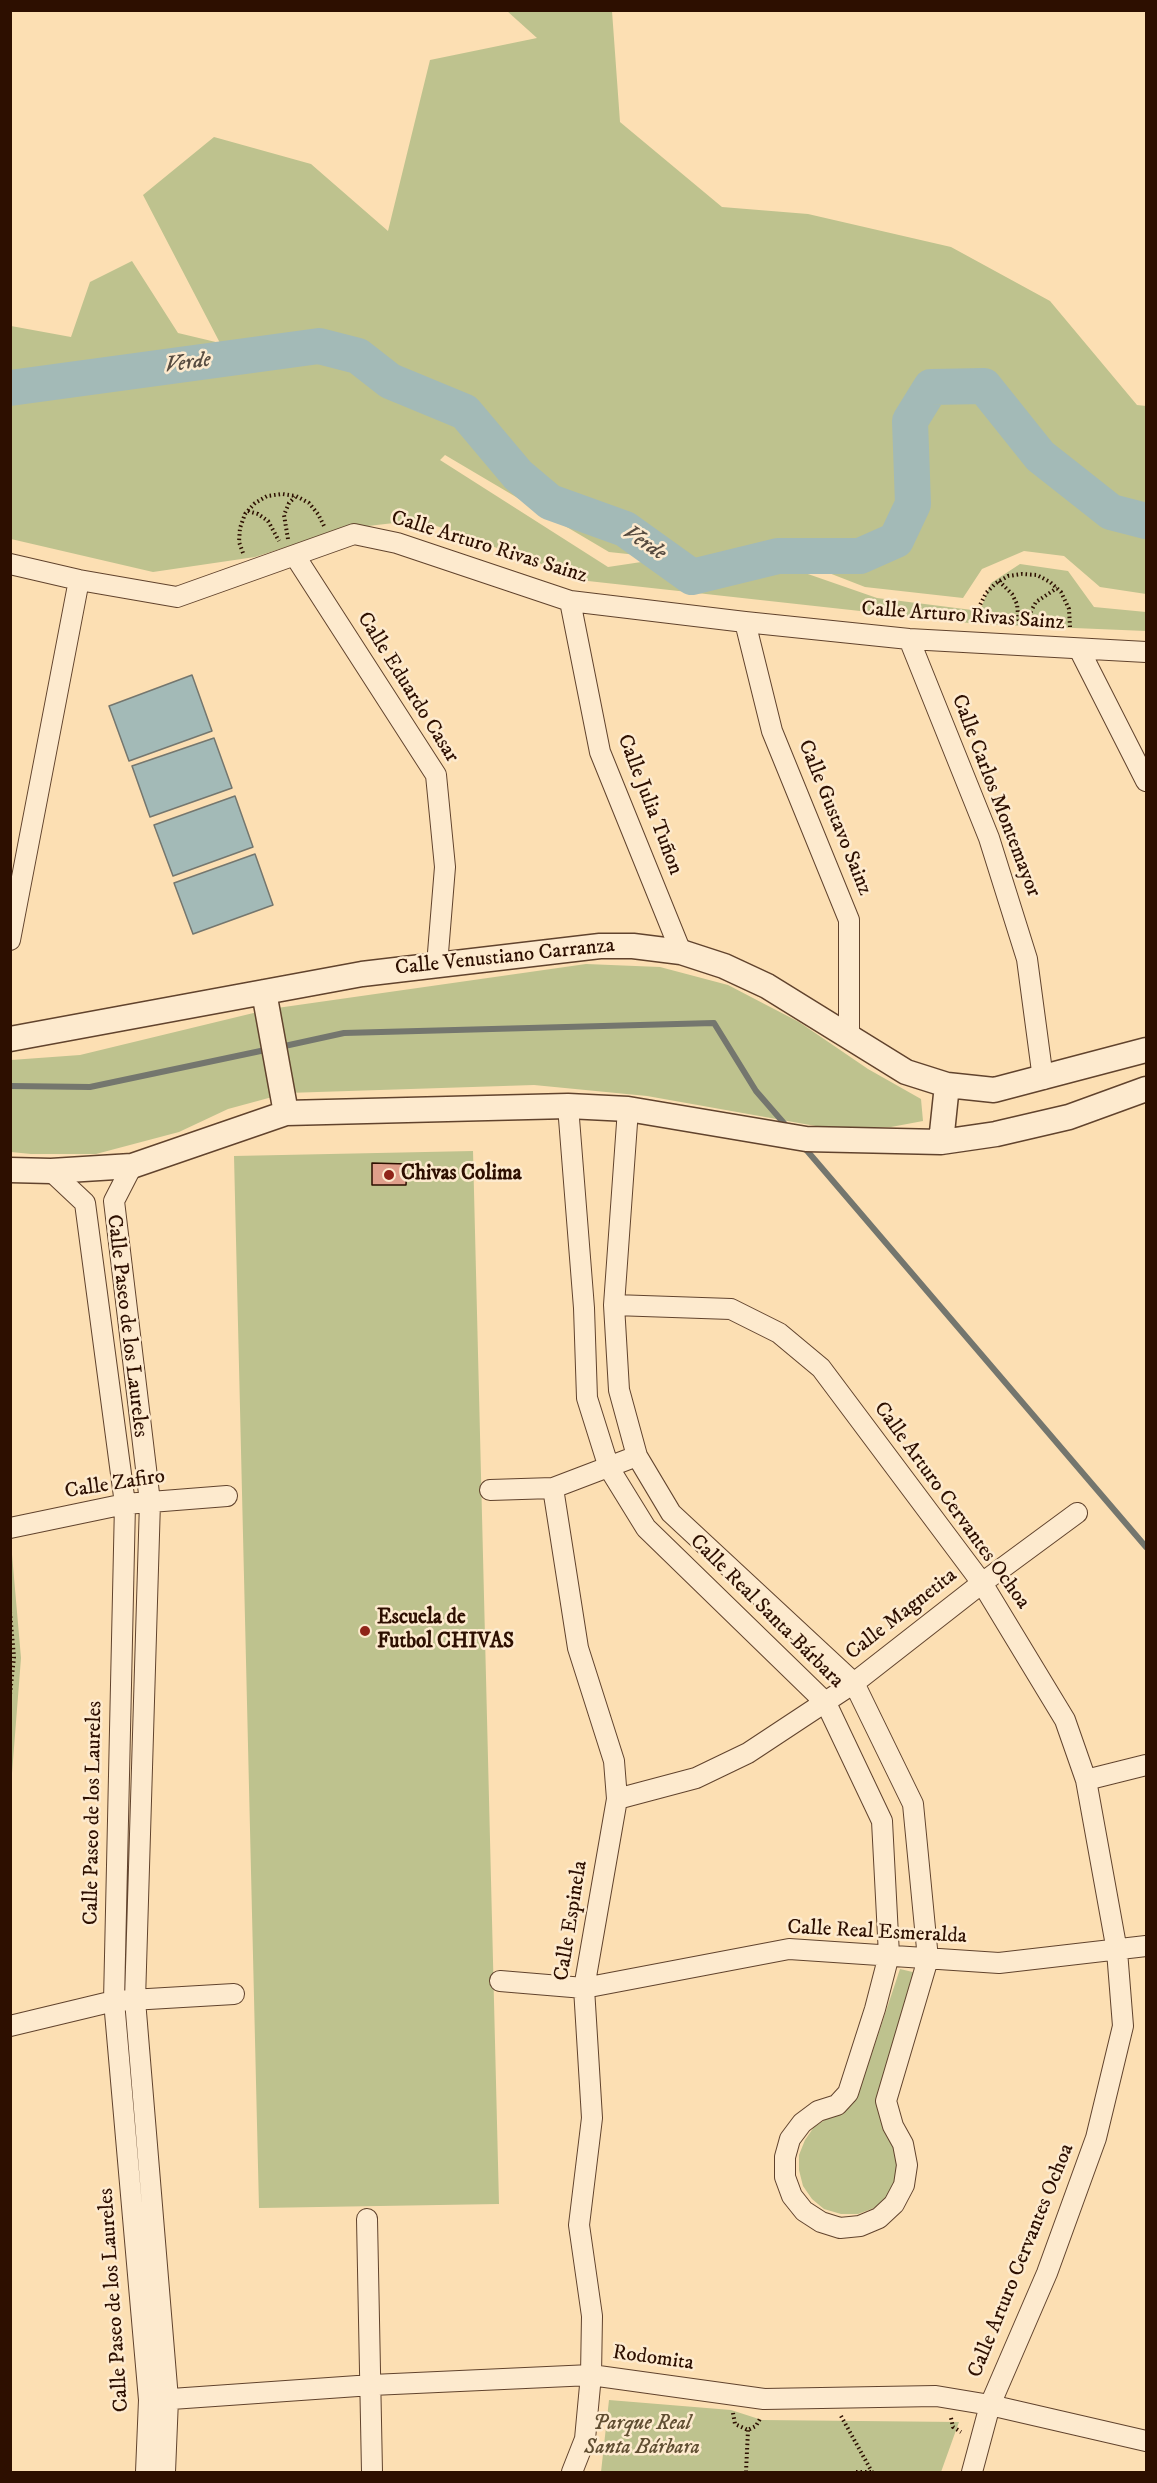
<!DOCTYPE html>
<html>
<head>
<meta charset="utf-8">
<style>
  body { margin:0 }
  #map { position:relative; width:1157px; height:2483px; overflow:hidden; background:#fcdfb3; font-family:"IM FELL DW Pica",serif }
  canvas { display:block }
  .frame { position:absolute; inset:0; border:12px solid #2d0f00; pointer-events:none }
</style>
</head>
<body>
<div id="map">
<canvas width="1157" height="2483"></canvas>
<div class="frame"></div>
</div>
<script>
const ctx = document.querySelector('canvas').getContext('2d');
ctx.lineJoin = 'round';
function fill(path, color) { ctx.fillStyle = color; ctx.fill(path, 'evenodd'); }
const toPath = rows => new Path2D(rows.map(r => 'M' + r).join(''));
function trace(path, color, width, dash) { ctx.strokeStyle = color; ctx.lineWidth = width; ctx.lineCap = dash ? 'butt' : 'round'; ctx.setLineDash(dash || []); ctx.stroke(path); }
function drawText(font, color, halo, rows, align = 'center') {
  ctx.font = font + ' "IM FELL DW Pica",serif'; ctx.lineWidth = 5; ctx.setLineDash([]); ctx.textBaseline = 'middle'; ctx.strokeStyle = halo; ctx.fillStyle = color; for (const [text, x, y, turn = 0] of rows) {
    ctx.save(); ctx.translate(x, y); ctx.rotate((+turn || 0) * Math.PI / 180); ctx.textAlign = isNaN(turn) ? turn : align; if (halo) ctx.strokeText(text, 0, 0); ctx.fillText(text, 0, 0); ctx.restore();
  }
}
const green = toPath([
  [507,11,612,11,620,122,722,207,808,214,951,247,1050,301,1137,405,1146,406,1146,594,1100,587,1064,556,1024,551,982,569,963,598,865,587,762,547,693,561,609,552,445,455,440,460,608,567,648,561,689,585,782,565,877,598,980,611,991,583,1020,564,1068,571,1094,607,1146,612,1146,631,978,624,588,581,420,520,342,529,255,557,153,572,11,539,11,326,71,337,90,282,132,261,178,333,220,343,143,195,214,137,311,164,388,231,430,60,537,38],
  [586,964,660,967,728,985,799,1022,868,1069,921,1099,923,1121,891,1127,827,1128,647,1096,534,1085,287,1093,228,1109,179,1132,96,1154,31,1154,11,1152,11,1060,80,1055,270,1009],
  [473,1151,499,2204,259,2208,234,1156],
  [11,1543,21,1658,11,1786,10,1543],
  [900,1969,917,1973,877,2098,896,2147,899,2164,896,2181,888,2197,874,2208,858,2214,841,2214,824,2209,812,2199,803,2186,799,2170,799,2155,805,2140,814,2127,828,2118,843,2114,859,2092],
  [609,2400,731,2410,762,2420,959,2422,941,2472,601,2472]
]);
const water = toPath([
  [192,675,212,731,129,761,109,706,192,675],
  [214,738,232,788,150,817,132,766,214,738],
  [235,796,253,847,173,876,154,825,235,796],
  [255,854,273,905,193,934,174,883,255,854]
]);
const stream = toPath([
  [280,1047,344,1033,714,1023,756,1091,789,1129],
  [10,1086,90,1087,270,1049],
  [803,1146,1146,1547]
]);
const river = toPath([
  [10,388,319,346,358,356,390,381,465,412,518,475,550,502,625,529,692,577,778,556,860,556,896,540,913,504,910,421,931,387,984,386,1040,456,1111,512,1146,521]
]);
const building = toPath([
  [372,1163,407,1164,406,1185,372,1185,372,1163]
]);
const path = toPath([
  [248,511,258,514,268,521,279,541],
  [288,539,284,515,289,503,295,497],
  [243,553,239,542,240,528,245,514,255,503,267,496,282,494,296,496,309,503,318,514,324,526],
  [999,581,1012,594,1017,604,1019,624],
  [977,622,979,607,986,593,996,583,1008,576,1022,574,1037,575,1050,582,1061,592,1069,609,1070,627],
  [1027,625,1029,615,1036,602,1057,588],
  [10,1612,14,1657,10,1695],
  [733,2413,735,2424,748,2430,756,2426,761,2417],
  [841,2416,872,2472],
  [951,2418,953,2427,961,2432],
  [746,2472,748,2430],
  [856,2472,871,2472]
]);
const minor = toPath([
  [295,556,436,775,445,867,437,965],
  [10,564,79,580,177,597,354,534,397,543,570,601,745,622,909,639,1146,652],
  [570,601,600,752,681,952],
  [745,622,772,731,849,920,849,1036],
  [909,639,989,838,1027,959,1043,1079],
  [1079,649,1146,781],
  [10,940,79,580],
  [568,1106,584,1308,587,1398,609,1468,646,1528,826,1703,882,1821,889,1955,875,2009,848,2093,837,2105,818,2111,802,2123,790,2139,785,2157,785,2177,792,2196,804,2211,821,2222,840,2228,860,2226,879,2218,894,2204,904,2185,907,2165,903,2144,893,2126,886,2101,928,1959,913,1804,854,1683,671,1513,637,1456,619,1390,614,1305,628,1109],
  [132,1166,114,1201,150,1502,135,2000,168,2399,165,2472],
  [51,1171,85,1203,125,1504,114,2001,149,2400,146,2472],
  [614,1305,731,1309,779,1333,821,1368,982,1583,1065,1720,1086,1780,1117,1951,1123,2026,1096,2138,1047,2273,990,2405,972,2472],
  [553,1488,578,1648,614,1761,617,1799,584,1988,592,2118,579,2225,592,2316,591,2375,585,2439,572,2472],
  [490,1490,553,1488,637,1456],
  [10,1528,125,1504,227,1496],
  [1086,1780,1146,1765],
  [617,1799,696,1778,748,1753,854,1683,982,1583,1077,1513],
  [500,1981,584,1988,789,1949,999,1963,1146,1946],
  [10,2026,114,2001,234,1994],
  [367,2219,372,2472],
  [157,2400,372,2385,591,2375,764,2399,936,2396,990,2405,1146,2441]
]);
const tertiary = toPath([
  [264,992,286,1113],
  [10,1039,362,974,600,946,633,946,681,952,724,966,767,986,906,1072,947,1085,994,1090,1146,1050],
  [941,1142,947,1085],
  [10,1170,51,1171,132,1166,286,1113,568,1106,628,1109,806,1139,941,1142,996,1134,1069,1117,1146,1089]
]);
const markers = [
  [389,1175,6,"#8f2418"],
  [365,1631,6,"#8f2418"]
];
const streetNames = [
  ["Calle Arturo Rivas Sainz",489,548,17],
  ["Calle Arturo Rivas Sainz",963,617,4],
  ["Calle Eduardo Casar",407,688,58],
  ["Calle Carlos Montemayor",995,796,69],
  ["Calle Julia Tuñon",649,805,69],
  ["Calle Gustavo Sainz",834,818,68],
  ["Calle Venustiano Carranza",505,958,-6],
  ["Calle Paseo de los Laureles",126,1326,83],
  ["Calle Zafiro",115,1485,-9],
  ["Calle Arturo Cervantes Ochoa",951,1506,54],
  ["Calle Real Santa Bárbara",766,1612,45],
  ["Calle Magnetita",902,1615,-38],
  ["Calle Paseo de los Laureles",94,1813,-89],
  ["Calle Espinela",572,1921,-81],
  ["Calle Real Esmeralda",877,1933,3],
  ["Calle Arturo Cervantes Ochoa",1022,2261,-68],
  ["Calle Paseo de los Laureles",115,2300,-94],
  ["Rodomita",653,2359,8]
];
const poiNames = [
  ["Chivas Colima",401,1175],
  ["Escuela de",377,1619],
  ["Futbol CHIVAS",377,1643]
];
const parkNames = [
  ["Parque Real",642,2425],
  ["Santa Bárbara",642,2449]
];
const waterNames = [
  ["Verde",188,364,-8],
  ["Verde",644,544,33]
];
fill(green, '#bec28e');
fill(water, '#a3bab7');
trace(water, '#74766e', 1.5);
trace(stream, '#74766e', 6);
trace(river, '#a3bab7', 36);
fill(building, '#df9f8b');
trace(building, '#2d0f00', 1.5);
trace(minor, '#61432d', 22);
trace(tertiary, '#61432d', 27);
trace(path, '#2d0f00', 4, [1.5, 3]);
trace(minor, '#fdeace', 20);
trace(tertiary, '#fdeace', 24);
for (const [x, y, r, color] of markers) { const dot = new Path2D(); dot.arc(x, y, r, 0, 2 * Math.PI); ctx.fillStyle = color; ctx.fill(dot); trace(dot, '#fdeace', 2); }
drawText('21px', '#2d0f00', '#fdeace', streetNames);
drawText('bold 21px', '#2d0f00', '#fdeace', poiNames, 'left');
drawText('italic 21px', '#604e32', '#fdeace', parkNames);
drawText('italic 22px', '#564b40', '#fdeace', waterNames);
</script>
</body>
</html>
